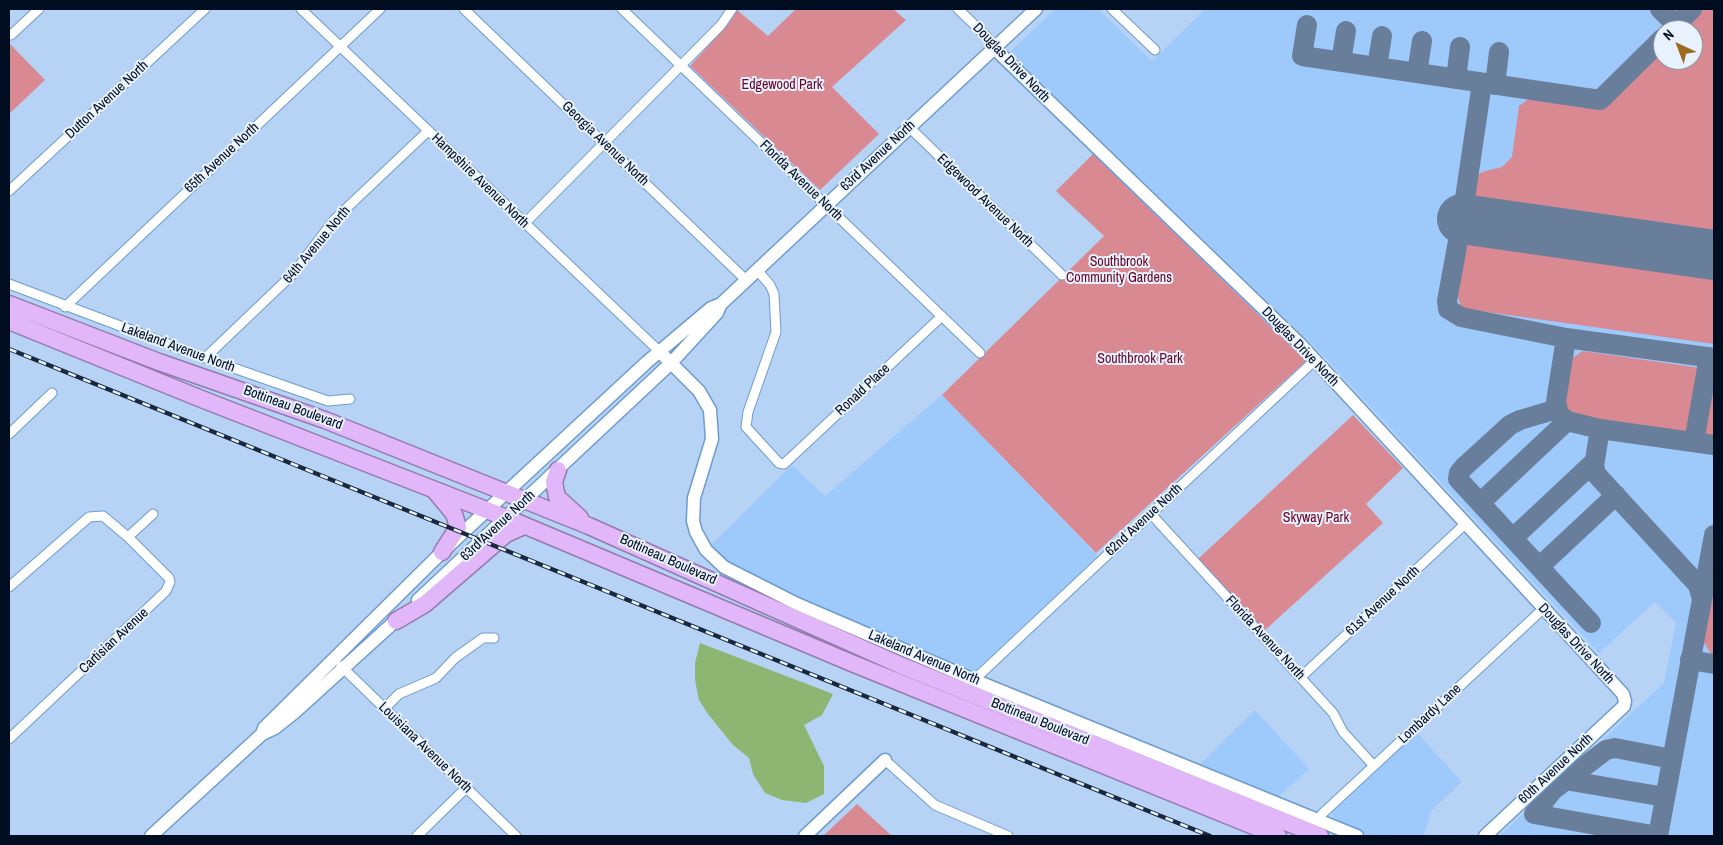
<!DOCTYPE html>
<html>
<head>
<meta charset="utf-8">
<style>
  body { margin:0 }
  #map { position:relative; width:1723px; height:845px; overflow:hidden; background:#b6d3f6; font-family:"Archivo Narrow",sans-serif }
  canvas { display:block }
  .frame { position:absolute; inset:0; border:10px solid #000c1f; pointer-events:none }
  .north { position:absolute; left:1653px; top:20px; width:50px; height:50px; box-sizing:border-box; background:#e8f2fe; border:1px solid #8b96a5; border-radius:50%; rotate:317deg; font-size:14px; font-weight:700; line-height:20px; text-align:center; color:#000c1f }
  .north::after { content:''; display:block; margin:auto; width:18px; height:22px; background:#9c6b1e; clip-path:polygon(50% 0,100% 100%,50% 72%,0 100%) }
</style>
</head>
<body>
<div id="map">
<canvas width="1723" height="845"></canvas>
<div class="frame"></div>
<div class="north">N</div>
</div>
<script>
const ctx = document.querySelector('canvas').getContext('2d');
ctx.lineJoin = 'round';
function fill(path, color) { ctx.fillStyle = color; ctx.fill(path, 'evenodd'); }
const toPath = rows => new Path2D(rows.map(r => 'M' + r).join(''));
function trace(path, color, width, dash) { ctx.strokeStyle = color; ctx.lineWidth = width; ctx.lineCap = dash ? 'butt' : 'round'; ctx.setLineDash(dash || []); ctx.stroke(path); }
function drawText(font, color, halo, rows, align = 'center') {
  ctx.font = font + ' "Archivo Narrow",sans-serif'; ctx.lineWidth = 4; ctx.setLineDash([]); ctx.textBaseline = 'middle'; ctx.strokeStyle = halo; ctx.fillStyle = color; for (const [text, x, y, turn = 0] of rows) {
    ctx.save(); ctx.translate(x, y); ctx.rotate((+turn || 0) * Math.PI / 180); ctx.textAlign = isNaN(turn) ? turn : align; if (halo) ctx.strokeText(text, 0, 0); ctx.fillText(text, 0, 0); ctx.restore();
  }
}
const built = toPath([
  [1055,9,1098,9,1152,61,1205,9,1714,9,1714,836,1499,836,1664,683,1676,623,1655,602,1599,653,1315,347,1010,52],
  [1663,30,1693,30,1693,60,1663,60],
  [942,395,1098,556,975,671,971,673,833,614,734,569,708,548,792,465,825,496],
  [1255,710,1309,769,1278,797,1198,766],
  [1417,733,1462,782,1431,811,1424,836,1369,836,1336,823,1332,813,1334,809]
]);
const green = toPath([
  [796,9,893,9,906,20,832,87,879,134,820,190,690,66,728,24,737,10,768,36],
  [1702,9,1714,9,1714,240,1482,207,1472,198,1475,178,1482,172,1502,167,1512,157,1519,106,1530,98,1593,107,1612,97,1663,47,1663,60,1693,60,1693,30,1681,30],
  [9,43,45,80,9,114],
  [1093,154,1306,361,1096,553,942,395,1104,236,1056,191],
  [1476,236,1714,269,1714,344,1466,309,1461,306,1456,292,1465,246],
  [1583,351,1714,370,1714,439,1574,418,1568,414,1563,404,1568,367,1571,359],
  [1353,415,1403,468,1366,504,1383,523,1264,631,1198,559],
  [1714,575,1714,658,1702,640],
  [857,804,892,836,823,836]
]);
const water = toPath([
  [700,643,833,694,822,715,804,725,824,766,824,794,806,803,782,800,765,793,753,774,749,758,733,745,708,714,699,700,695,680,695,663]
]);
const taxiway = toPath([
  [1660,9,1676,25],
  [1307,25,1302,56,1600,100,1663,38],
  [1671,30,1692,9],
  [1341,62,1346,31],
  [1377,67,1382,36],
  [1417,73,1422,41],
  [1456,79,1460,47],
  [1482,83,1462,219,1447,301,1448,309,1461,317,1566,338,1714,358],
  [1495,85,1499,52],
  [1566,338,1556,402,1559,414,1567,421,1600,429,1714,445],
  [1557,409,1520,420,1510,425,1464,467,1459,473,1458,479,1591,623],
  [1600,429,1594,466,1596,474,1698,585,1702,599],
  [1694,442,1709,357],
  [1480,503,1567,421],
  [1513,538,1594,462],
  [1539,567,1616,495],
  [1690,660,1714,664],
  [1565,780,1665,797],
  [1658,836,1714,535],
  [1658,836,1534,814,1553,790,1606,750,1615,748,1672,759]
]);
const runway = toPath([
  [1462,219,1714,255]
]);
const street = toPath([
  [301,9,660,352],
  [464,9,746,280],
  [622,9,980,353],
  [958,9,987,37,994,48],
  [1112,9,1155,50],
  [11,35,39,9],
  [909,127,1062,275],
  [9,191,205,9],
  [524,224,721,25,732,9],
  [757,270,770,285,774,294,776,332,748,412,746,427,779,463,784,464,942,316],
  [9,284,205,358,328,401,350,399],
  [65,307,380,9],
  [205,358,293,274,334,220,428,131],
  [9,434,52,393],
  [1151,514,1333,713,1343,732,1374,766],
  [9,587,89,517,103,516,128,537,153,514],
  [341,666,516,836],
  [1301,677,1464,525],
  [974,680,1314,361],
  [384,709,399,694,436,678,455,658,483,638,494,638],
  [9,739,166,591,170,582,169,578,128,537],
  [885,760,935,805,1008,836],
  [1319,821,1322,814,1543,609],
  [417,836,466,788]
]);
const secondary = toPath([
  [994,48,1301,345,1623,694,1625,701,1624,706,1485,836],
  [660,352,699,391,710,410,712,439,694,498,693,521,696,532,706,550,724,567,797,604,974,680,1357,836],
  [418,600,671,363,717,313,720,306],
  [262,734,264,728,442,552,647,362,711,308,721,304,1036,9],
  [151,836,262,734,275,728,295,712,402,615],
  [805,836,885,760]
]);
const highway = toPath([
  [9,304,159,362,325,420,589,526,900,665,1320,836],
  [9,321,204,400,507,518,854,664,1278,836],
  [558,470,554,482,557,497,580,518],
  [435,491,454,514,458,527,442,552],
  [396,621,425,604,506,534,524,526]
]);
const rail = toPath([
  [9,349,1210,836]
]);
const streetNames = [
  ["Douglas Drive North",1011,63,46],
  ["Dutton Avenue North",107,100,-43],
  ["Georgia Avenue North",605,144,44],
  ["63rd Avenue North",878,156,-43],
  ["65th Avenue North",222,158,-43],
  ["Hampshire Avenue North",480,181,44],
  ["Florida Avenue North",801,181,44],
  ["Edgewood Avenue North",985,201,44],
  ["64th Avenue North",317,245,-50],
  ["Douglas Drive North",1300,347,46],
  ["Lakeland Avenue North",178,348,20],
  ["Ronald Place",863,390,-43],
  ["Bottineau Boulevard",293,408,20],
  ["62nd Avenue North",1144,520,-43],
  ["63rd Avenue North",498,526,-43],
  ["Bottineau Boulevard",668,560,24],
  ["61st Avenue North",1383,601,-43],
  ["Florida Avenue North",1265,638,47],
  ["Cartisian Avenue",114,641,-43],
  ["Douglas Drive North",1576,644,47],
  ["Lakeland Avenue North",924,658,23],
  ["Lombardy Lane",1430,714,-43],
  ["Bottineau Boulevard",1040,722,22],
  ["Louisiana Avenue North",425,748,44],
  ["60th Avenue North",1556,769,-43]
];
const parkNames = [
  ["Edgewood Park",782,85],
  ["Southbrook",1119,262],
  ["Community Gardens",1119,278],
  ["Southbrook Park",1140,359],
  ["Skyway Park",1316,518]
];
fill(built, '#9ec9fb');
fill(green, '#d88991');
fill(water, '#8fb573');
trace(taxiway, '#687e9a', 20);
trace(runway, '#687e9a', 50);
trace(street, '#6c9bd2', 11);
trace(secondary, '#6c9bd2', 15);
trace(highway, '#937bad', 19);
trace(street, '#fff', 9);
trace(secondary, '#fff', 12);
trace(highway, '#e2b7fa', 16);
trace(rail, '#19283d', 4.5);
trace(rail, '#e8f2fe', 2.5, [8]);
drawText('14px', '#000c1f', '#e8f2fe', streetNames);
drawText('14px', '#680222', '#e8f2fe', parkNames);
</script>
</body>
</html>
